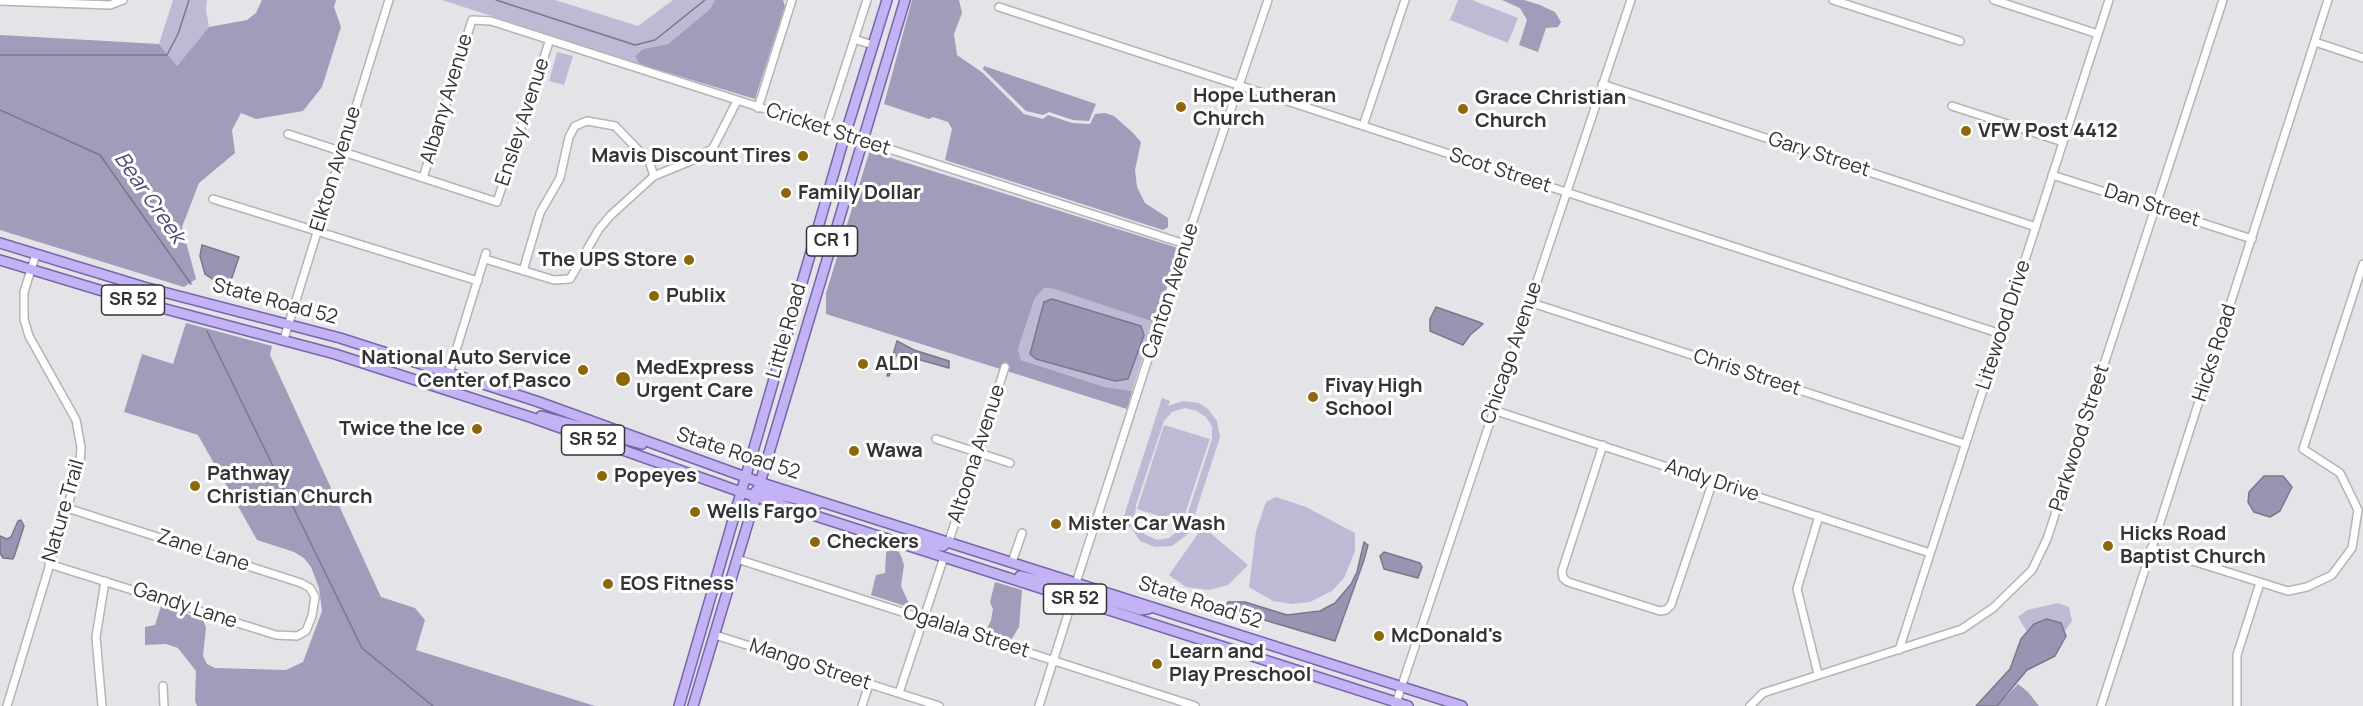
<!DOCTYPE html>
<html>
<head>
<meta charset="utf-8">
<style>
  body { margin:0 }
  canvas { display:block; background:#e4e3e7 }
</style>
</head>
<body>
<canvas width="2363" height="706"></canvas>
<script>
const ctx = document.querySelector('canvas').getContext('2d');
ctx.lineJoin = 'round';
function fill(path, color) { ctx.fillStyle = color; ctx.fill(path, 'evenodd'); }
const toPath = rows => new Path2D(rows.map(r => 'M' + r).join(''));
function trace(path, color, width, dash) { ctx.strokeStyle = color; ctx.lineWidth = width; ctx.lineCap = dash ? 'butt' : 'round'; ctx.setLineDash(dash || []); ctx.stroke(path); }
function drawText(font, color, halo, rows, align = 'center') {
  ctx.font = font + ' Manrope,sans-serif'; ctx.lineWidth = 6; ctx.setLineDash([]); ctx.textBaseline = 'middle'; ctx.strokeStyle = halo; ctx.fillStyle = color; for (const [text, x, y, turn = 0] of rows) {
    ctx.save(); ctx.translate(x, y); ctx.rotate((+turn || 0) * Math.PI / 180); ctx.textAlign = isNaN(turn) ? turn : align; if (halo) ctx.strokeText(text, 0, 0); ctx.fillText(text, 0, 0); ctx.restore();
  }
}
const green = toPath([
  [173,0,207,0,206,10,209,27,177,66,159,44],
  [442,0,555,0,638,26,673,0,715,0,710,9,668,44,643,49,635,56,639,64],
  [1458,0,1472,0,1518,18,1508,43,1450,20],
  [557,52,573,56,564,85,549,81],
  [1044,288,1054,289,1154,322,1132,391,1105,387,1021,360,1018,349,1035,298],
  [1162,398,1170,401,1168,406,1183,401,1199,403,1208,409,1217,421,1220,437,1189,533,1172,546,1155,547,1140,541,1130,526,1128,530,1120,528],
  [1185,408,1197,411,1206,417,1212,427,1212,439,1184,525,1169,538,1157,540,1146,535,1139,527,1135,516,1136,505,1164,421,1172,412],
  [1164,425,1210,439,1182,523,1137,509],
  [1276,497,1306,507,1355,533,1355,551,1344,578,1332,591,1310,602,1292,604,1273,601,1249,587,1256,531,1266,502],
  [1208,531,1248,565,1228,585,1209,590,1186,587,1169,575,1199,532],
  [2058,603,2069,607,2072,621,2064,632,2061,623,2034,624,2027,632,2018,617,2027,610]
]);
const forest = toPath([
  [262,0,336,0,334,7,341,27,322,87,303,111,256,119,241,113,232,130,235,153,199,183,182,227,196,279,184,287,0,230,0,35,159,44,177,66,209,27,247,20,256,13],
  [715,0,783,0,785,6,755,99,639,64,635,56,643,49,668,44,710,9],
  [912,0,959,0,962,13,954,34,957,55,983,73,1024,114,1043,119,1048,115,1072,123,1090,124,1095,114,1105,113,1114,116,1132,132,1141,142,1135,170,1137,187,1145,203,1168,218,1168,227,1163,230,945,160,952,129,948,122,933,117,929,119,884,104],
  [1502,0,1524,0,1540,5,1555,12,1561,22,1558,27,1546,28,1538,52,1519,45,1527,20,1520,8],
  [984,66,1096,104,1089,121,1073,120,1049,112,1043,115,1026,111,983,69],
  [872,152,1178,248,1178,255,1154,322,1054,289,1044,288,1035,298,1018,349,1021,360,1105,387,1132,391,1127,409,826,314,826,293,869,153],
  [186,323,272,346,270,355,381,597,415,608,425,620,416,650,595,706,197,706,195,701,196,671,178,648,166,644,145,645,145,627,155,625,161,606,203,619,206,628,203,656,207,664,215,668,286,670,303,662,322,611,319,588,311,567,304,558,294,552,257,540,198,435,124,412,142,354,173,364],
  [890,548,899,552,901,556,904,565,901,586,911,608,871,595,876,575,885,573,886,553],
  [995,582,1022,590,1019,627,1011,640,986,631,991,620,993,609,990,602],
  [2018,684,2028,692,2039,706,1997,706]
]);
const water = toPath([
  [202,245,239,257,228,289,205,274,200,256,202,245],
  [1052,299,1141,326,1144,335,1128,379,1115,381,1036,359,1030,354,1044,302,1052,299],
  [1436,307,1479,322,1483,324,1470,335,1463,345,1430,331,1430,319,1436,307],
  [897,341,914,350,949,361,949,368,899,354,896,356,889,376,887,376,897,341],
  [2264,476,2283,476,2292,487,2280,511,2270,517,2254,512,2248,502,2249,492,2264,476],
  [21,520,24,526,15,554,13,559,3,558,0,553,0,536,7,539,11,537,18,521,21,520],
  [1364,542,1368,545,1364,560,1335,641,1261,619,1226,606,1228,602,1245,602,1287,615,1320,611,1335,603,1351,584,1357,572,1364,542],
  [1384,552,1420,563,1422,567,1418,578,1384,569,1380,556,1384,552],
  [2047,619,2061,623,2066,636,2055,656,2027,670,1997,706,1976,706,2010,669,2021,639,2034,624,2047,619]
]);
const stream = toPath([
  [496,0,635,45,655,40,705,0],
  [0,55,167,55,178,34,189,0],
  [0,110,100,155,191,284],
  [207,331,362,648,433,706]
]);
const minor = toPath([
  [1833,0,1960,41],
  [1994,0,2098,34],
  [0,1,110,5,123,0],
  [999,7,2001,334],
  [854,39,873,45],
  [2315,42,2363,58],
  [1602,84,2036,227],
  [1952,106,2063,142],
  [758,108,792,0],
  [829,117,867,0],
  [1363,126,1405,0],
  [288,134,497,202,549,42],
  [2052,175,2252,239],
  [423,178,472,20,491,21,1185,244],
  [213,199,478,281],
  [485,259,554,280,570,279,599,229,611,215,654,176,698,158,713,148,737,101],
  [523,271,540,213,560,178,569,137,575,126,587,121,615,126,649,161,654,176],
  [1529,302,1965,444],
  [284,339,389,0],
  [444,389,486,253],
  [1493,410,1930,553],
  [936,439,1010,463],
  [1603,445,1562,571,1563,578,1568,582,1660,611,1666,610,1671,605,1713,481],
  [949,541,1005,367],
  [2151,548,2288,591,2307,587,2332,575,2352,548,2358,510,2340,473,2303,449,2363,264],
  [737,559,1195,706],
  [1012,562,1022,533],
  [49,564,276,635,297,636,306,631,312,616,315,597,310,588,301,583,67,508],
  [1076,583,1185,244,1268,0],
  [715,635,939,706],
  [1899,650,2109,0],
  [1818,674,1797,589,1819,516],
  [163,686,164,706],
  [899,693,944,557],
  [7,706,80,465,81,447,76,420,29,336,24,319,24,292,36,254],
  [102,706,96,637,105,581],
  [862,706,869,684],
  [1039,706,1073,598],
  [1395,706,1631,0],
  [1750,706,1763,693,1962,629,1993,608,2032,570,2047,539,2223,0],
  [2101,706,2328,0],
  [2237,706,2237,655,2260,583]
]);
const major = toPath([
  [0,243,144,287,340,338,536,401,762,483,1462,706],
  [0,260,139,302,335,354,530,417,741,492,1408,706],
  [541,416,582,427,590,421],
  [587,437,590,433,598,432,642,444],
  [755,492,771,493,818,504],
  [913,541,934,546,943,546,949,541],
  [1020,576,1066,587,1076,583],
  [1073,598,1087,594,1140,610,1148,609],
  [679,706,842,145,887,0],
  [693,706,905,0]
]);
const markers = [
  [1181,107,6,"#8d680b"],
  [1463,109,6,"#8d680b"],
  [1966,131,6,"#8d680b"],
  [803,156,6,"#8d680b"],
  [786,193,6,"#8d680b"],
  [689,260,6,"#8d680b"],
  [654,296,6,"#8d680b"],
  [863,364,6,"#8d680b"],
  [583,370,6,"#8d680b"],
  [623,379,8,"#8d680b"],
  [1313,397,6,"#8d680b"],
  [477,429,6,"#8d680b"],
  [854,451,6,"#8d680b"],
  [602,476,6,"#8d680b"],
  [195,486,6,"#8d680b"],
  [695,512,6,"#8d680b"],
  [1056,524,6,"#8d680b"],
  [815,542,6,"#8d680b"],
  [2108,546,6,"#8d680b"],
  [608,584,6,"#8d680b"],
  [1379,636,6,"#8d680b"],
  [1157,664,6,"#8d680b"]
];
const shields = [
  [832,241,51],
  [133,300,63],
  [593,440,63],
  [1075,599,63]
];
const shieldNames = [
  ["CR 1",832,241],
  ["SR 52",133,300],
  ["SR 52",593,440],
  ["SR 52",1075,599]
];
const poiNames = [
  ["Hope Lutheran",1193,96],
  ["Church",1193,119],
  ["Grace Christian",1475,98],
  ["Church",1475,121],
  ["VFW Post 4412",1978,131],
  ["Mavis Discount Tires",791,156,"right"],
  ["Family Dollar",798,193],
  ["The UPS Store",677,260,"right"],
  ["Publix",666,296],
  ["National Auto Service",571,358,"right"],
  ["Center of Pasco",571,381,"right"],
  ["ALDI",875,364],
  ["MedExpress",636,368],
  ["Urgent Care",636,391],
  ["Fivay High",1325,386],
  ["School",1325,409],
  ["Twice the Ice",465,429,"right"],
  ["Wawa",866,451],
  ["Pathway",207,474],
  ["Christian Church",207,497],
  ["Popeyes",614,476],
  ["Wells Fargo",707,512],
  ["Mister Car Wash",1068,524],
  ["Hicks Road",2120,534],
  ["Baptist Church",2120,557],
  ["Checkers",827,542],
  ["EOS Fitness",620,584],
  ["McDonald's",1391,636],
  ["Learn and",1169,652],
  ["Play Preschool",1169,675]
];
const streetNames = [
  ["Albany Avenue",447,99,-73],
  ["Ensley Avenue",523,122,-72],
  ["Cricket Street",828,130,18],
  ["Gary Street",1819,155,18],
  ["Elkton Avenue",336,169,-73],
  ["Scot Street",1500,171,18],
  ["Dan Street",2152,206,18],
  ["Canton Avenue",1171,291,-72],
  ["State Road 52",275,302,15],
  ["Litewood Drive",2004,325,-72],
  ["Little Road",787,331,-74],
  ["Chicago Avenue",1512,353,-71],
  ["Hicks Road",2215,353,-72],
  ["Chris Street",1747,373,18],
  ["Parkwood Street",2080,438,-72],
  ["State Road 52",738,454,18],
  ["Altoona Avenue",977,454,-72],
  ["Andy Drive",1712,481,18],
  ["Nature Trail",64,511,-74],
  ["Zane Lane",203,551,18],
  ["State Road 52",1200,603,18],
  ["Gandy Lane",185,606,18],
  ["Ogalala Street",966,632,18],
  ["Mango Street",810,665,18]
];
const waterNames = [
  ["Bear Creek",149,198,55]
];
fill(green, '#bebad5');
fill(forest, '#a19cba');
fill(water, '#9994b1');
trace(water, '#7a778c', 1.5);
trace(stream, '#7a778c', 1.5);
trace(minor, '#b4b4b7', 10);
trace(major, '#7765ad', 12);
trace(minor, '#fff', 7);
trace(major, '#c3b3f5', 9);
for (const [x, y, r, color] of markers) { const dot = new Path2D(); dot.arc(x, y, r, 0, 2 * Math.PI); ctx.fillStyle = color; ctx.fill(dot); trace(dot, '#fff', 2); }
for (const [x, y, w] of shields) { const box = new Path2D(); box.roundRect(x - w / 2, y - 15, w, 30, 4.5); ctx.fillStyle = '#fff'; ctx.fill(box); trace(box, '#333234', 1.5); }
drawText('bold 18px', '#333234', null, shieldNames);
drawText('bold 20px', '#333234', '#fff', poiNames, 'left');
drawText('20px', '#333234', '#fff', streetNames);
drawText('italic 21px', '#504773', '#fff', waterNames);
</script>
</body>
</html>
